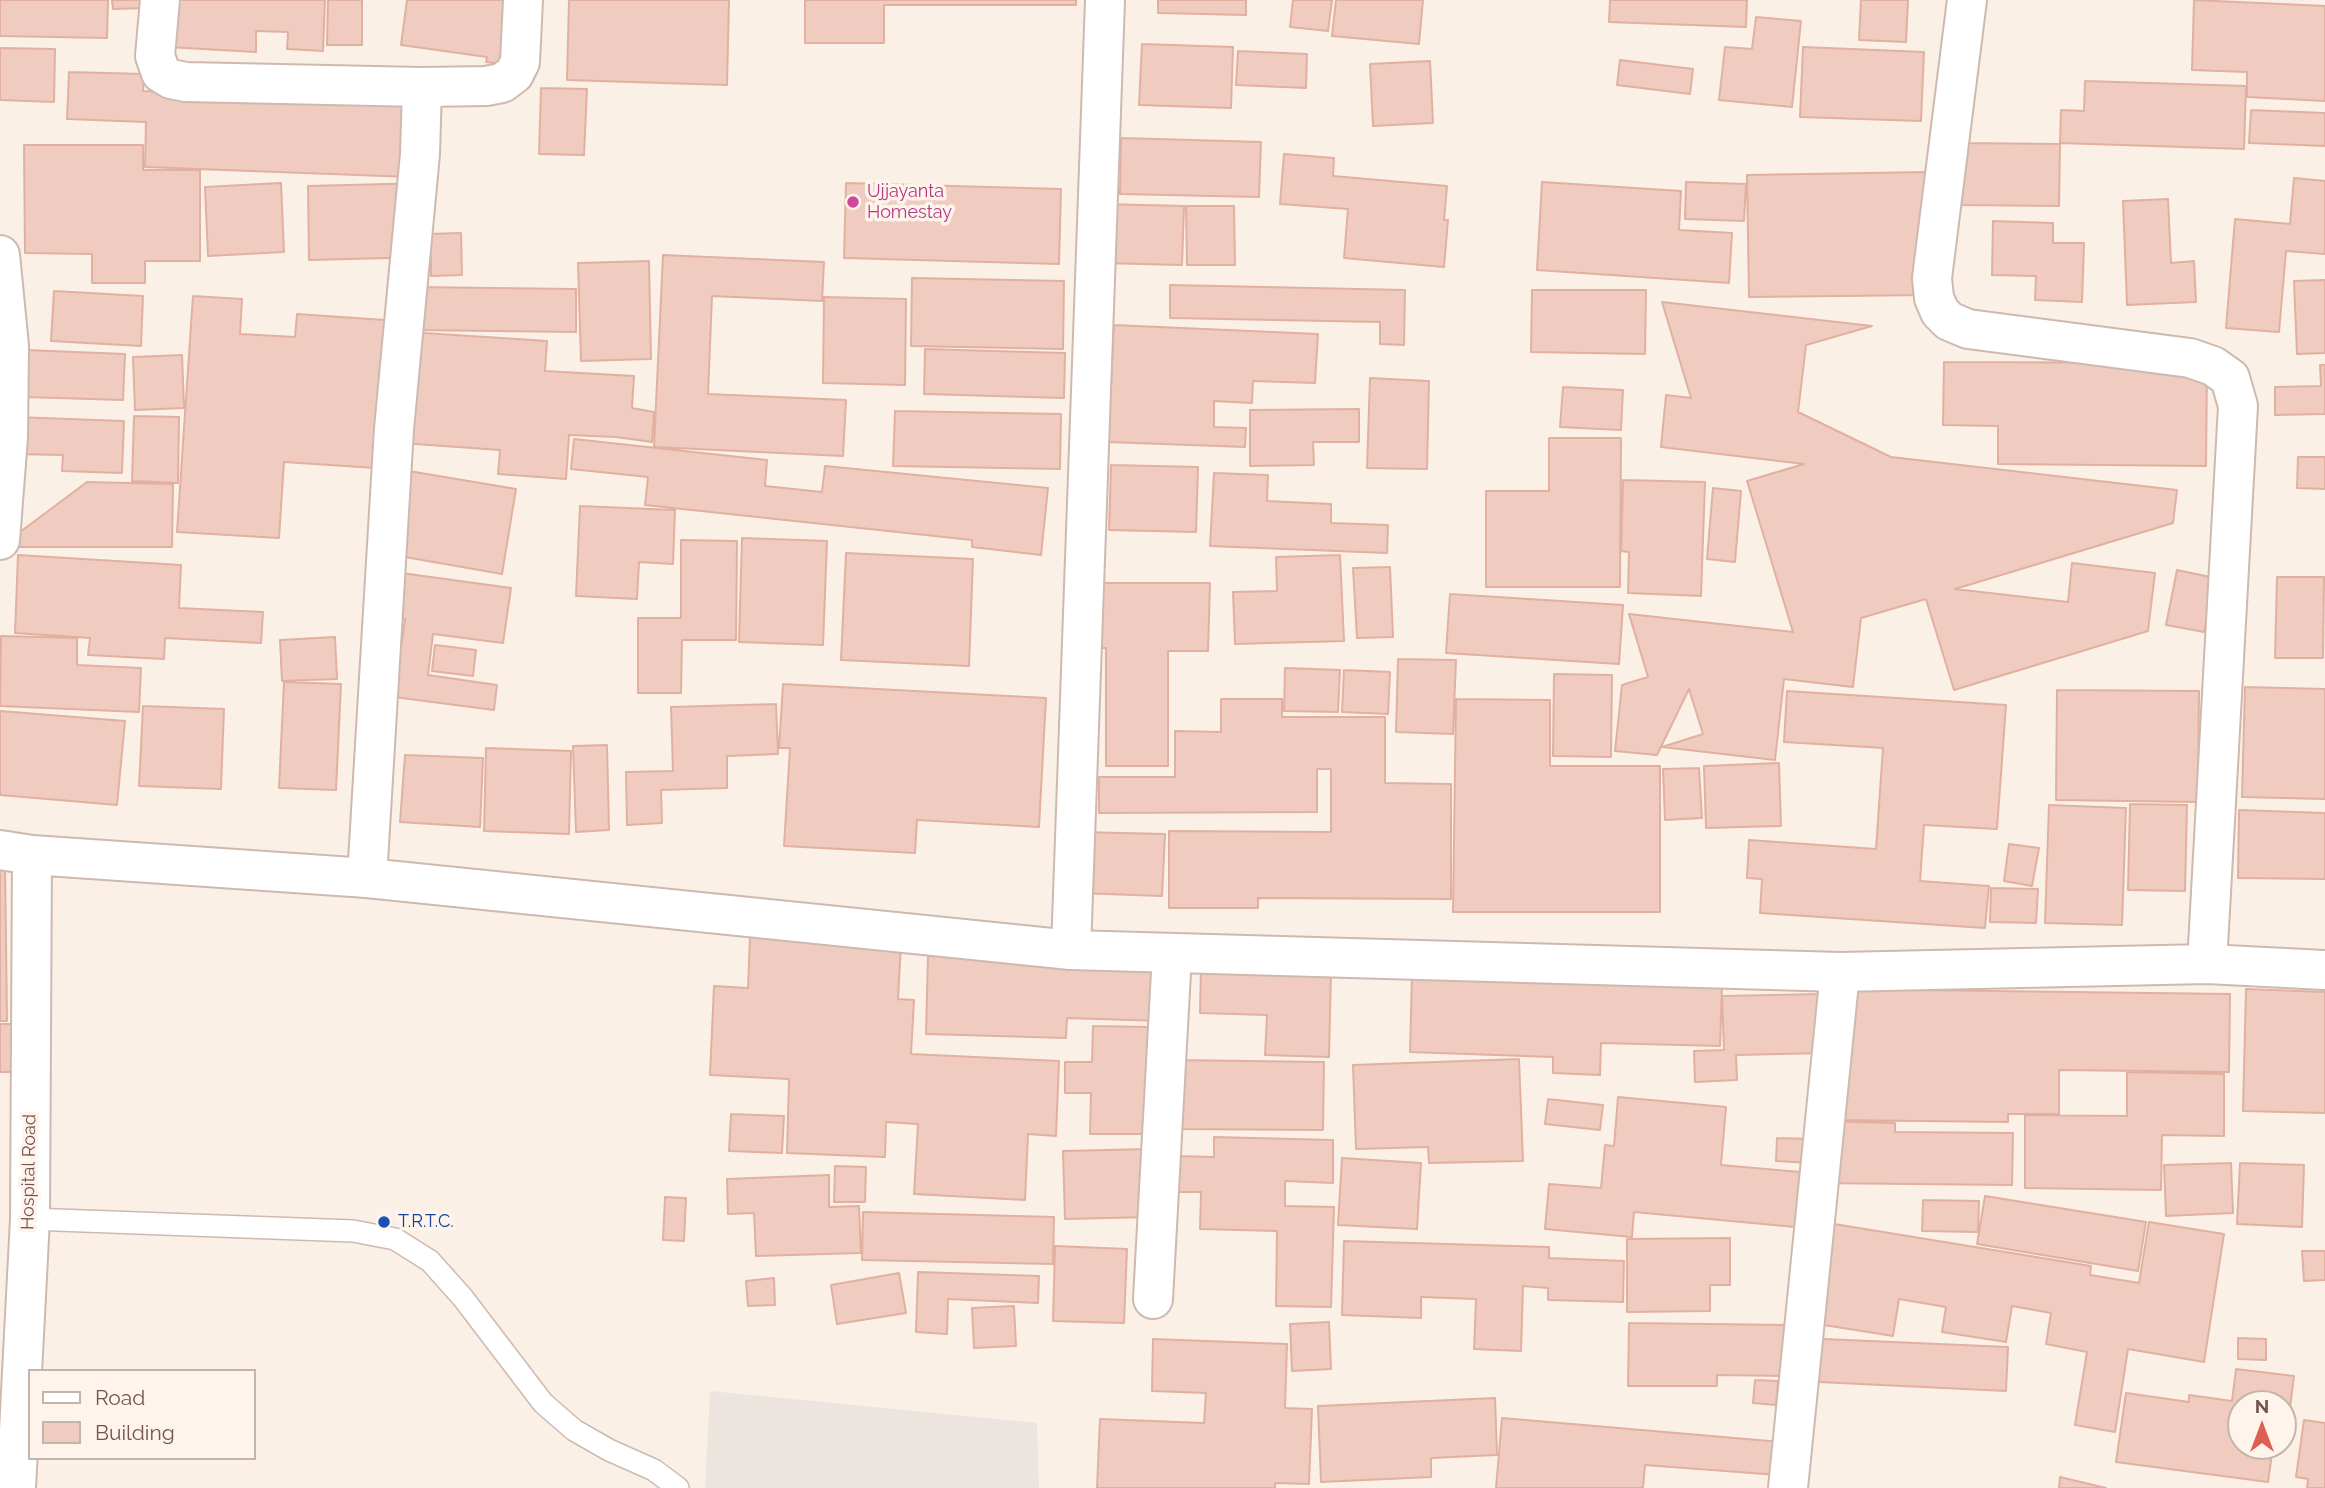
<!DOCTYPE html>
<html>
<head>
<meta charset="utf-8">
<style>
  body { margin:0 }
  #map { position:relative; width:2325px; height:1488px; overflow:hidden; background:#fbf0e6; font-family:Raleway,sans-serif }
  canvas { display:block }
  .legend { position:absolute; left:28px; top:1369px; width:228px; height:91px; box-sizing:border-box; background:#fef4ec; border:2px solid #c6b4ac; margin:0; padding:9px 12px; list-style:none; font-size:21px; color:#73554c }
  .legend li { display:flex; align-items:center; gap:14px; height:35px }
  .legend b { width:35px; border:2px solid #c6b4ac }
  .north { position:absolute; left:2227px; top:1390px; width:70px; height:70px; box-sizing:border-box; background:#fef4ec; border:2px solid #c6b4ac; border-radius:50%; rotate:0deg; font-size:19px; font-weight:700; line-height:28px; text-align:center; color:#73554c }
  .north::after { content:''; display:block; margin:auto; width:24px; height:32px; background:#de5f51; clip-path:polygon(50% 0,100% 100%,50% 72%,0 100%) }
</style>
</head>
<body>
<div id="map">
<canvas width="2325" height="1488"></canvas>
<ul class="legend">
<li><b style="height:9px;background:#fff"></b>Road</li>
<li><b style="height:19px;background:#efccbf"></b>Building</li>
</ul>
<div class="north">N</div>
</div>
<script>
const ctx = document.querySelector('canvas').getContext('2d');
ctx.lineJoin = 'round';
function fill(path, color) { ctx.fillStyle = color; ctx.fill(path, 'evenodd'); }
const toPath = rows => new Path2D(rows.map(r => 'M' + r).join(''));
function trace(path, color, width, dash) { ctx.strokeStyle = color; ctx.lineWidth = width; ctx.lineCap = dash ? 'butt' : 'round'; ctx.setLineDash(dash || []); ctx.stroke(path); }
function drawText(font, color, halo, rows, align = 'center') {
  ctx.font = font + ' Raleway,sans-serif'; ctx.lineWidth = 7; ctx.setLineDash([]); ctx.textBaseline = 'middle'; ctx.strokeStyle = halo; ctx.fillStyle = color; for (const [text, x, y, turn = 0] of rows) {
    ctx.save(); ctx.translate(x, y); ctx.rotate((+turn || 0) * Math.PI / 180); ctx.textAlign = isNaN(turn) ? turn : align; if (halo) ctx.strokeText(text, 0, 0); ctx.fillText(text, 0, 0); ctx.restore();
  }
}
const industrial = toPath([
  [710,1391,1037,1423,1039,1488,705,1488]
]);
const building = toPath([
  [0,0,108,0,107,38,0,36,0,0],
  [112,0,146,0,146,8,113,9,112,0],
  [171,0,325,0,323,51,287,49,288,32,256,31,256,52,167,47,171,0],
  [328,0,362,0,362,45,327,45,328,0],
  [407,0,509,0,535,68,486,62,487,57,401,45,407,0],
  [569,0,729,0,727,85,567,80,569,0],
  [805,0,1076,0,1076,5,884,5,884,43,805,43,805,0],
  [1158,0,1246,0,1246,15,1158,13,1158,0],
  [1293,0,1332,0,1328,31,1290,27,1293,0],
  [1336,0,1423,0,1419,44,1332,36,1336,0],
  [1610,0,1747,0,1746,27,1609,22,1610,0],
  [1861,0,1908,0,1906,42,1859,40,1861,0],
  [2194,0,2325,6,2325,101,2247,97,2247,72,2192,70,2194,0],
  [1756,17,1801,21,1792,107,1719,100,1725,47,1752,49,1756,17],
  [1142,44,1233,47,1231,108,1139,105,1142,44],
  [1803,47,1924,52,1921,121,1800,117,1803,47],
  [0,48,55,49,54,102,0,100,0,48],
  [1238,51,1307,54,1306,88,1236,85,1238,51],
  [1620,60,1693,69,1690,94,1617,85,1620,60],
  [1430,61,1433,123,1373,126,1370,64,1430,61],
  [69,72,144,74,143,91,412,102,410,177,145,167,146,122,67,119,69,72],
  [2085,81,2246,86,2244,149,2060,143,2061,110,2084,111,2085,81],
  [541,88,587,89,584,155,539,154,541,88],
  [2251,110,2325,113,2325,146,2249,143,2251,110],
  [1121,138,1261,142,1259,197,1120,194,1121,138],
  [1960,143,2060,144,2059,206,1959,205,1960,143],
  [24,145,143,145,143,170,200,170,200,261,145,261,145,283,92,283,92,254,25,253,24,145],
  [1284,154,1334,158,1333,176,1447,186,1444,220,1448,220,1444,267,1344,258,1348,209,1280,204,1284,154],
  [1928,172,1930,295,1749,297,1747,175,1928,172],
  [2294,178,2325,181,2325,254,2286,251,2279,332,2226,328,2235,219,2290,224,2294,178],
  [1542,182,1681,191,1679,230,1732,233,1729,283,1537,270,1542,182],
  [1686,182,1746,184,1744,221,1685,219,1686,182],
  [281,183,284,252,208,256,205,187,281,183],
  [428,183,429,234,461,233,462,275,431,276,431,257,309,260,308,186,428,183],
  [846,183,1061,189,1059,264,844,258,846,183],
  [2168,199,2171,263,2194,261,2196,302,2127,305,2123,201,2168,199],
  [1103,204,1184,206,1182,265,1102,263,1103,204],
  [1186,206,1234,206,1235,265,1187,265,1186,206],
  [1993,221,2053,223,2053,243,2084,243,2082,302,2035,300,2036,276,1992,275,1993,221],
  [663,255,824,262,822,301,712,296,708,394,846,400,843,456,654,447,663,255],
  [649,261,651,359,581,361,578,263,649,261],
  [912,278,1064,281,1063,349,911,346,912,278],
  [2325,280,2325,353,2297,354,2294,281,2325,280],
  [1170,285,1405,290,1404,345,1380,344,1380,322,1170,318,1170,285],
  [412,287,576,289,576,332,412,330,412,287],
  [1532,290,1646,290,1645,354,1531,352,1532,290],
  [54,291,143,296,141,346,51,341,54,291],
  [193,296,242,299,240,334,295,337,297,314,399,321,390,469,284,462,279,538,177,532,193,296],
  [824,297,906,299,905,385,823,383,824,297],
  [1662,302,1872,326,1806,345,1798,412,1891,457,2177,490,2173,523,1955,589,2068,602,2072,563,2155,573,2148,631,1954,690,1926,599,1861,618,1853,687,1784,679,1775,760,1662,747,1703,734,1689,689,1657,755,1615,751,1622,685,1648,677,1629,614,1793,632,1747,481,1804,464,1661,447,1666,395,1691,398,1662,302],
  [1114,325,1318,334,1315,383,1253,381,1252,403,1214,401,1214,427,1246,428,1245,447,1108,442,1114,325],
  [409,332,547,341,545,371,634,376,632,408,654,412,652,442,616,437,569,435,566,479,498,474,500,450,401,443,409,332],
  [925,349,1065,353,1064,398,924,394,925,349],
  [25,350,125,354,123,400,24,397,25,350],
  [182,355,184,408,135,410,133,357,182,355],
  [1944,362,2207,363,2206,466,1998,464,1998,426,1943,425,1944,362],
  [2320,365,2325,365,2325,414,2275,415,2275,387,2321,386,2320,365],
  [1370,378,1429,381,1427,469,1367,468,1370,378],
  [1563,387,1623,390,1621,430,1560,427,1563,387],
  [1359,409,1359,442,1313,442,1314,465,1250,466,1250,410,1359,409],
  [895,411,1061,414,1060,469,893,466,895,411],
  [134,416,179,417,178,483,132,481,134,416],
  [15,417,124,421,122,473,62,471,63,455,14,454,15,417],
  [1549,438,1621,438,1620,587,1486,587,1486,491,1549,491,1549,438],
  [574,439,767,460,765,486,822,492,825,466,1048,488,1041,555,972,547,972,540,645,505,648,477,571,469,574,439],
  [2298,457,2325,457,2325,489,2297,488,2298,457],
  [1111,465,1198,467,1196,532,1109,530,1111,465],
  [397,469,516,489,502,574,382,553,397,469],
  [1214,473,1268,475,1267,501,1331,504,1331,523,1388,525,1387,553,1210,546,1214,473],
  [1623,480,1705,482,1701,596,1628,593,1629,552,1621,551,1623,480],
  [87,482,173,484,172,547,0,547,87,482],
  [1713,488,1741,491,1735,562,1707,559,1713,488],
  [580,506,675,510,673,564,639,562,637,599,576,596,580,506],
  [742,538,827,541,823,645,739,642,742,538],
  [681,540,737,541,736,640,682,640,681,693,638,693,638,618,681,618,681,540],
  [846,553,973,559,969,666,841,660,846,553],
  [18,555,181,565,179,608,263,612,261,643,165,638,164,659,88,655,90,638,15,633,18,555],
  [1340,555,1344,641,1235,644,1233,592,1277,591,1276,557,1340,555],
  [1390,567,1393,637,1357,638,1353,568,1390,567],
  [2177,570,2215,578,2204,632,2166,625,2177,570],
  [394,572,511,588,503,643,433,634,428,675,497,685,494,710,394,697,405,619,388,617,394,572],
  [2277,577,2324,577,2323,658,2275,658,2277,577],
  [1073,583,1210,583,1208,651,1168,651,1168,766,1106,766,1106,648,1073,648,1073,583],
  [1450,594,1623,605,1619,664,1446,653,1450,594],
  [1,636,77,638,77,665,141,668,139,712,0,706,1,636],
  [335,637,337,679,282,681,280,640,335,637],
  [435,645,476,650,473,676,432,671,435,645],
  [1398,659,1456,660,1453,734,1396,732,1398,659],
  [1285,668,1340,670,1338,712,1284,711,1285,668],
  [1344,670,1390,672,1388,714,1342,712,1344,670],
  [1554,674,1612,675,1611,757,1553,756,1554,674],
  [284,682,341,684,336,790,279,788,284,682],
  [783,684,1046,698,1039,827,917,820,915,853,784,846,790,748,779,748,783,684],
  [2245,687,2325,689,2325,799,2242,797,2245,687],
  [2057,690,2199,691,2198,802,2056,800,2057,690],
  [1787,691,2006,705,1997,829,1924,825,1920,881,1989,886,1985,928,1760,913,1762,879,1747,878,1749,840,1876,849,1883,748,1784,742,1787,691],
  [1221,699,1282,699,1282,717,1385,717,1385,783,1451,784,1451,899,1258,898,1258,908,1169,908,1169,831,1331,832,1331,769,1317,769,1317,812,1099,813,1099,777,1175,777,1175,731,1221,732,1221,699],
  [1456,699,1550,700,1550,766,1660,766,1660,912,1453,912,1456,699],
  [776,704,778,754,727,756,727,788,661,790,662,823,627,825,626,772,673,771,671,707,776,704],
  [143,706,224,709,221,789,139,786,143,706],
  [0,711,125,721,117,805,0,795,0,711],
  [607,745,609,830,576,832,573,746,607,745],
  [486,748,571,751,569,834,484,831,486,748],
  [405,755,483,758,480,827,400,822,405,755],
  [1779,763,1781,826,1706,828,1704,766,1779,763],
  [1699,768,1702,818,1665,820,1663,769,1699,768],
  [2130,804,2187,805,2185,891,2128,890,2130,804],
  [2049,805,2126,808,2122,925,2045,923,2049,805],
  [2239,810,2325,813,2325,879,2238,878,2239,810],
  [1079,832,1165,834,1162,896,1077,893,1079,832],
  [2009,844,2039,848,2032,886,2004,881,2009,844],
  [0,864,5,864,7,1021,0,1021,0,864],
  [1991,888,2038,889,2036,923,1990,922,1991,888],
  [750,937,901,944,898,999,914,1000,911,1054,1059,1061,1056,1136,1028,1134,1025,1200,914,1194,918,1124,886,1122,885,1157,787,1153,789,1079,710,1075,714,986,748,988,750,937],
  [928,956,1163,961,1161,1021,1067,1018,1066,1038,926,1034,928,956],
  [1201,968,1331,971,1329,1057,1265,1055,1267,1015,1200,1013,1201,968],
  [1412,974,1722,984,1720,1046,1601,1043,1600,1075,1553,1073,1553,1057,1410,1052,1412,974],
  [1834,989,2230,994,2229,1072,2059,1070,2059,1114,2008,1114,2008,1122,1832,1120,1834,989],
  [2246,989,2325,992,2325,1113,2243,1111,2246,989],
  [1822,994,1824,1053,1736,1055,1737,1080,1695,1082,1694,1051,1724,1050,1722,996,1822,994],
  [0,1024,13,1024,11,1072,0,1072,0,1024],
  [1093,1026,1150,1027,1148,1134,1090,1134,1091,1093,1065,1093,1065,1062,1092,1062,1093,1026],
  [1519,1059,1523,1161,1429,1163,1428,1147,1356,1149,1353,1065,1519,1059],
  [1174,1060,1324,1062,1323,1130,1174,1129,1174,1060],
  [2127,1072,2224,1074,2224,1136,2162,1135,2161,1190,2025,1188,2025,1115,2127,1116,2127,1072],
  [1618,1097,1726,1107,1721,1165,1811,1173,1806,1228,1634,1212,1632,1237,1545,1229,1549,1184,1601,1188,1605,1145,1614,1146,1618,1097],
  [1548,1099,1603,1105,1600,1130,1545,1124,1548,1099],
  [731,1114,784,1116,782,1153,729,1151,731,1114],
  [1813,1121,1895,1123,1895,1132,2013,1133,2012,1185,1813,1183,1813,1121],
  [1214,1137,1333,1140,1333,1183,1285,1181,1285,1206,1334,1207,1331,1307,1276,1306,1277,1231,1200,1229,1201,1192,1176,1192,1177,1156,1214,1157,1214,1137],
  [1777,1138,1811,1139,1810,1163,1776,1161,1777,1138],
  [1148,1149,1150,1217,1065,1219,1063,1151,1148,1149],
  [1342,1158,1421,1163,1417,1229,1338,1225,1342,1158],
  [2231,1163,2233,1213,2166,1216,2164,1165,2231,1163],
  [2240,1163,2304,1165,2302,1227,2237,1224,2240,1163],
  [835,1166,866,1167,865,1202,834,1202,835,1166],
  [829,1175,829,1207,859,1206,861,1253,756,1256,754,1213,728,1214,727,1179,829,1175],
  [1985,1196,2146,1222,2138,1271,1977,1244,1985,1196],
  [665,1197,686,1198,684,1241,663,1240,665,1197],
  [1923,1200,1979,1201,1978,1232,1922,1231,1923,1200],
  [863,1212,1054,1217,1053,1264,862,1260,863,1212],
  [1822,1222,2091,1266,2090,1275,2139,1283,2149,1222,2224,1234,2204,1362,2128,1349,2115,1432,2075,1425,2087,1352,2046,1344,2051,1313,2012,1306,2006,1342,1942,1332,1946,1307,1899,1299,1893,1336,1805,1322,1822,1222],
  [1730,1238,1730,1285,1710,1285,1710,1311,1627,1312,1627,1239,1730,1238],
  [1344,1241,1549,1247,1549,1258,1624,1261,1623,1302,1548,1300,1548,1288,1523,1286,1521,1351,1474,1349,1476,1299,1421,1297,1421,1318,1342,1315,1344,1241],
  [1055,1246,1127,1249,1124,1323,1053,1321,1055,1246],
  [2302,1251,2325,1251,2325,1280,2304,1281,2302,1251],
  [918,1272,1039,1276,1038,1303,948,1299,947,1334,916,1332,918,1272],
  [899,1273,906,1313,837,1324,831,1285,899,1273],
  [774,1278,775,1305,748,1306,746,1281,774,1278],
  [1014,1306,1016,1346,974,1348,972,1308,1014,1306],
  [1329,1322,1331,1369,1292,1371,1290,1324,1329,1322],
  [1629,1323,1788,1325,1787,1376,1717,1375,1717,1386,1628,1386,1629,1323],
  [1800,1338,2008,1347,2006,1391,1798,1381,1800,1338],
  [2238,1338,2266,1339,2266,1360,2238,1359,2238,1338],
  [1153,1339,1287,1344,1285,1408,1312,1409,1309,1484,1275,1483,1275,1488,1097,1488,1100,1419,1204,1423,1206,1393,1152,1391,1153,1339],
  [2236,1369,2294,1376,2285,1447,2280,1446,2283,1446,2283,1404,2241,1404,2241,1446,2273,1446,2268,1482,2116,1462,2126,1393,2189,1402,2189,1395,2232,1401,2236,1369],
  [1755,1380,1778,1381,1776,1405,1753,1403,1755,1380],
  [1495,1398,1497,1455,1431,1458,1431,1477,1321,1482,1318,1406,1495,1398],
  [1502,1418,1781,1442,1778,1475,1645,1465,1643,1488,1496,1488,1502,1418],
  [2304,1420,2325,1423,2325,1488,2307,1488,2308,1479,2296,1477,2304,1420],
  [2060,1477,2106,1488,2059,1488,2060,1477]
]);
const service = toPath([
  [30,1219,353,1231,395,1239,430,1261,463,1298,543,1403,574,1430,609,1450,654,1470,678,1488]
]);
const minor = toPath([
  [160,0,155,56,161,73,171,79,186,82,422,87],
  [1967,0,1932,278,1934,298,1940,312,1949,321,1968,329,2190,358,2213,366,2230,378,2238,406,2207,964],
  [0,255,9,346,8,437,0,540],
  [367,878,394,429,420,154,422,87,486,86,502,83,514,74,520,62,523,0],
  [1071,950,1105,0],
  [1153,1299,1172,954],
  [1788,1488,1840,972]
]);
const tertiary = toPath([
  [0,850,32,855,367,878,1071,950,1840,972,2207,964,2325,970],
  [16,1488,30,1219,32,855]
]);
const markers = [
  [853,202,7,"#d1479c"],
  [384,1222,7,"#1a4fb4"]
];
const hotelNames = [
  ["Ujjayanta",867,192],
  ["Homestay",867,213]
];
const streetNames = [
  ["Hospital Road",29,1172,-89]
];
const transitNames = [
  ["T.R.T.C.",398,1222]
];
fill(industrial, '#ebe4df');
fill(building, '#efccbf');
trace(building, '#e1b0a0', 2);
trace(service, '#ceb9b0', 24);
trace(minor, '#ceb9b0', 42);
trace(tertiary, '#ceb9b0', 42);
trace(service, '#fff', 21);
trace(minor, '#fff', 38);
trace(tertiary, '#fff', 38);
for (const [x, y, r, color] of markers) { const dot = new Path2D(); dot.arc(x, y, r, 0, 2 * Math.PI); ctx.fillStyle = color; ctx.fill(dot); trace(dot, '#fef4ec', 2.5); }
drawText('18px', '#b23c85', '#fef4ec', hotelNames, 'left');
drawText('18px', '#73554c', '#fef4ec', streetNames);
drawText('18px', '#164399', '#fef4ec', transitNames, 'left');
</script>
</body>
</html>
